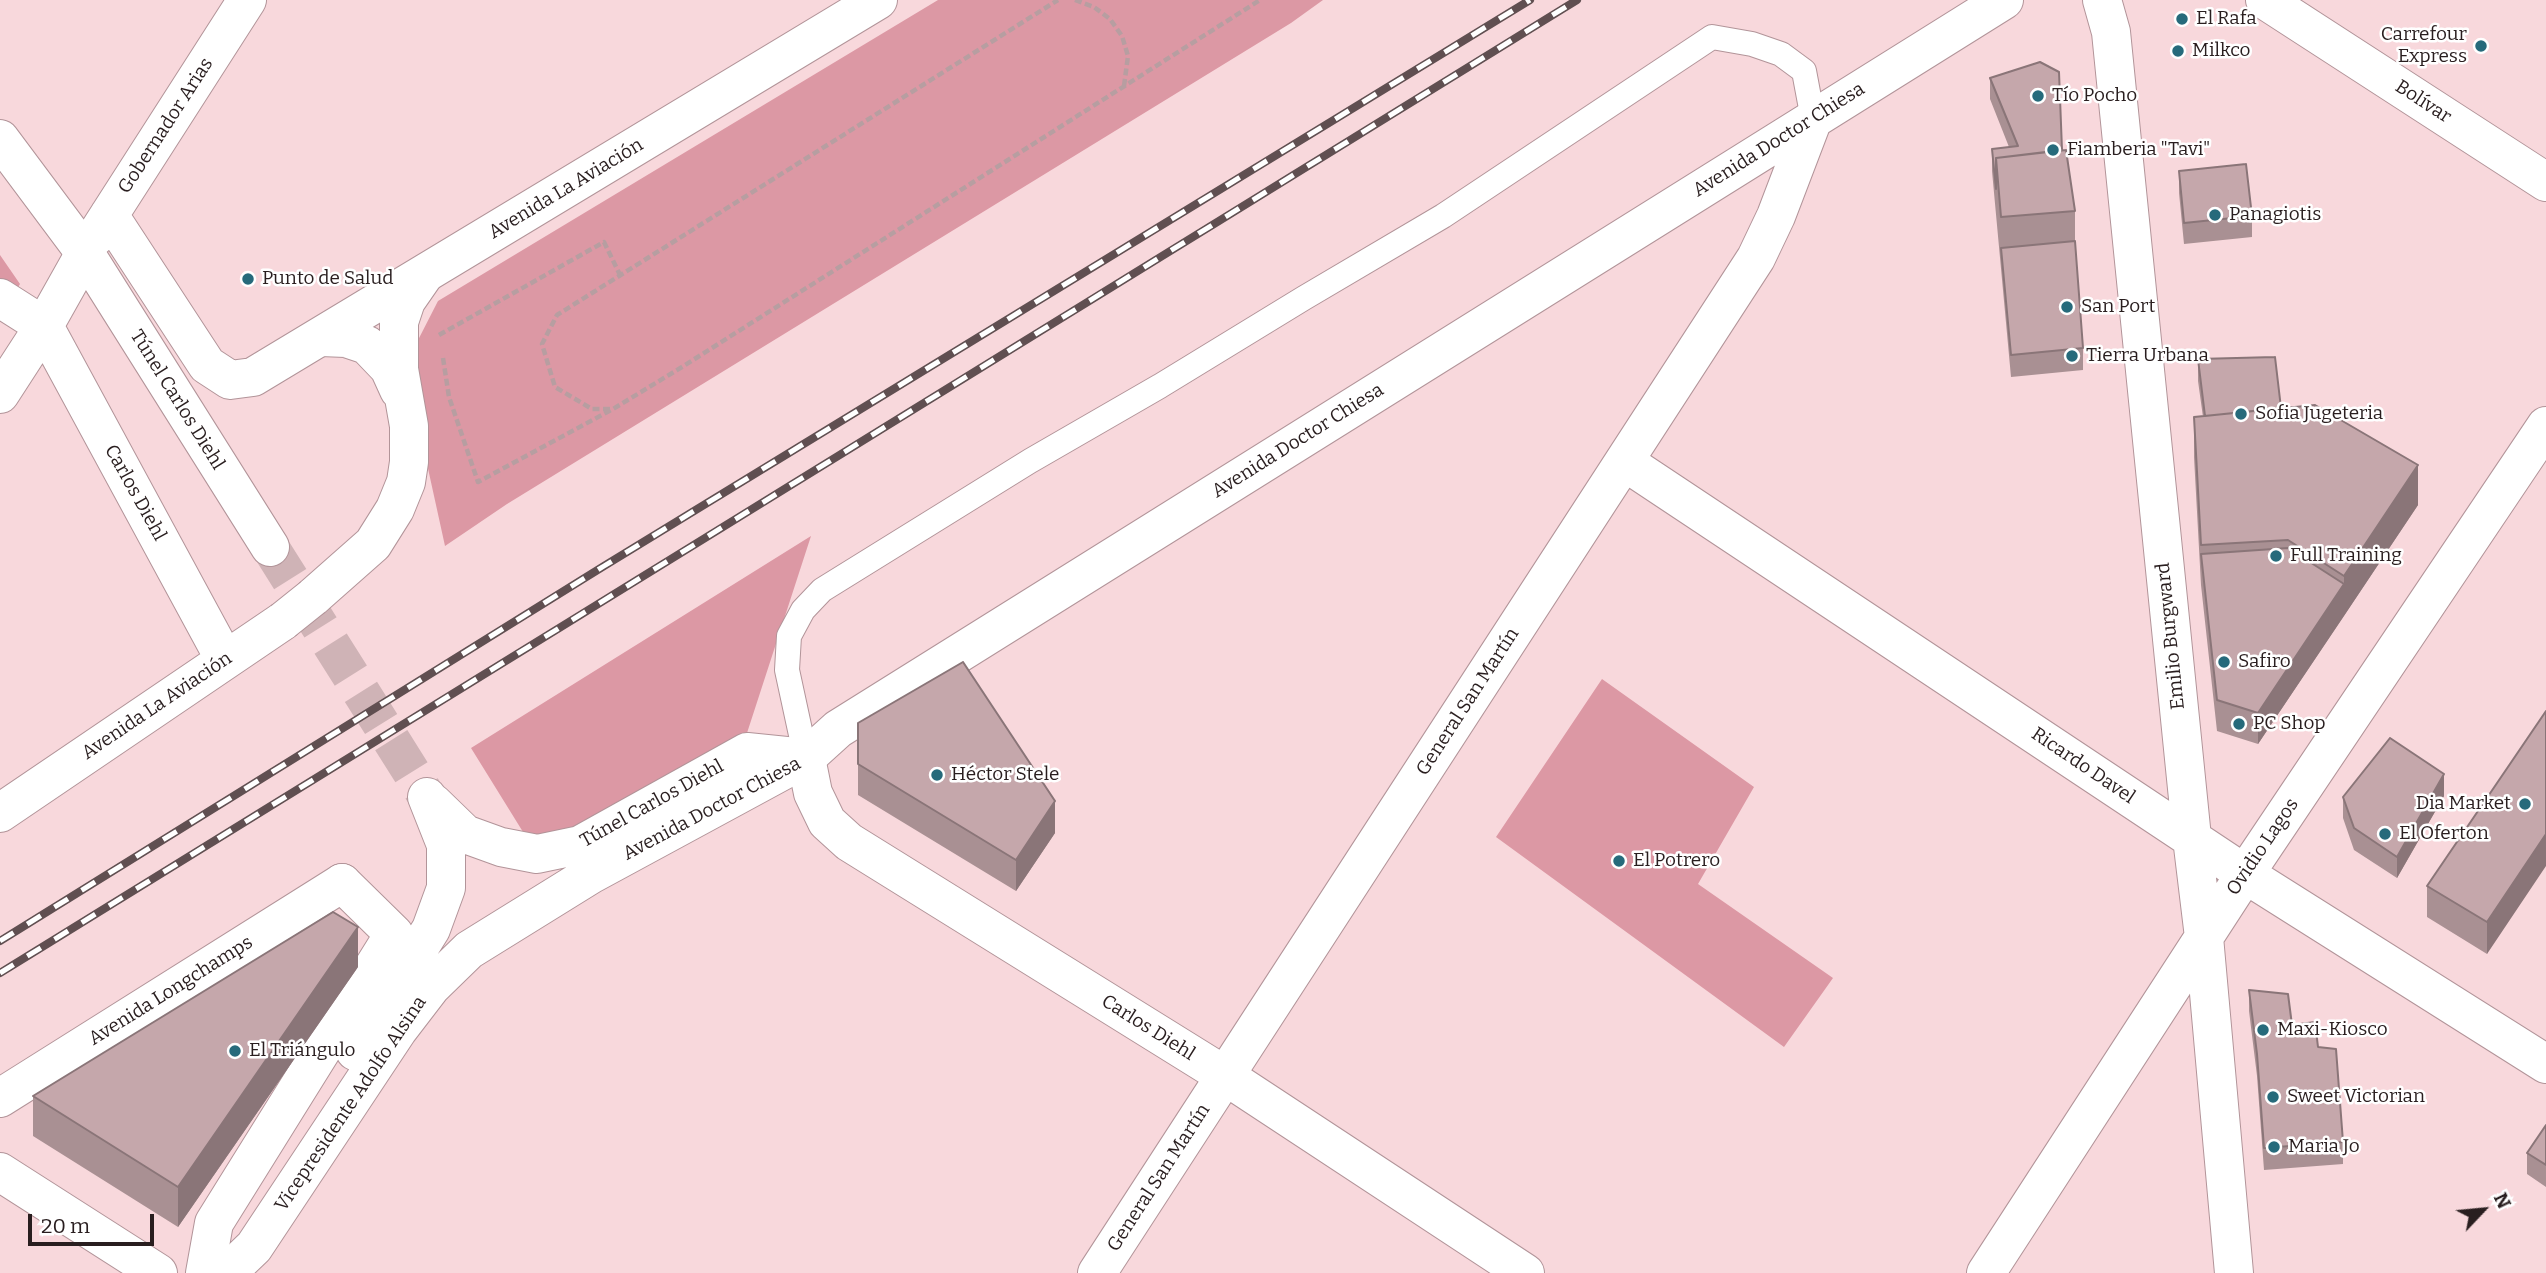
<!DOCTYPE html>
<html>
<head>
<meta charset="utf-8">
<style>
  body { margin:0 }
  #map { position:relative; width:2546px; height:1273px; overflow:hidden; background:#f8d8dc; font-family:Bitter,serif }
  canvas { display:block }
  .north { position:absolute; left:2448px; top:1175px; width:70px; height:70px; -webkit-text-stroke:5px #fff; paint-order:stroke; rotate:64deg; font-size:19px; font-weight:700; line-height:28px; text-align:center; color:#291e1f }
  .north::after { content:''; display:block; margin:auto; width:24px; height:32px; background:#291e1f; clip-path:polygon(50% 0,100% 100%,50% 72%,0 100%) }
  .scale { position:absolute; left:28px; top:1214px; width:126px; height:32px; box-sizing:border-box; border:4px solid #291e1f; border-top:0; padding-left:9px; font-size:21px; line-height:24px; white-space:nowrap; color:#291e1f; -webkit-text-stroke:5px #fff; paint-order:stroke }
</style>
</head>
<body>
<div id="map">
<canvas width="2546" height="1273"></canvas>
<div class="north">N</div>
<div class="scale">20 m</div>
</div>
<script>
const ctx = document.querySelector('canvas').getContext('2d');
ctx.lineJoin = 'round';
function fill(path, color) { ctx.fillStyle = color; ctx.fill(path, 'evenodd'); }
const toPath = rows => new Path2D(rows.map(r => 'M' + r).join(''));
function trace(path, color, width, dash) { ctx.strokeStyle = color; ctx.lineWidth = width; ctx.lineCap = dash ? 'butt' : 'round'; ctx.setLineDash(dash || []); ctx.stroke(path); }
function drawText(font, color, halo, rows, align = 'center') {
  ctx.font = font + ' Bitter,serif'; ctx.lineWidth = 5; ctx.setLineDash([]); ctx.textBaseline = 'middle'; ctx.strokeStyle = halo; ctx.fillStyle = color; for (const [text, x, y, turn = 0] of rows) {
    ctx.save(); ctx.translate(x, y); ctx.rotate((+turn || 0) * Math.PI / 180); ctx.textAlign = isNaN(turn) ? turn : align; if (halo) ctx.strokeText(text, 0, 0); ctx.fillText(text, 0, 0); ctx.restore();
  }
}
const green = toPath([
  [938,0,1323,0,1291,23,507,504,445,546,411,391,416,344,438,301],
  [0,255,20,284,12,297,0,289],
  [811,536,747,733,541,861,471,748],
  [1602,679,1754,787,1698,884,1833,978,1784,1047,1496,837]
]);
const secondaryTunnel = toPath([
  [270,547,427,797]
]);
const path = toPath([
  [1075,0,1094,7,1110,19,1122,36,1128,56,1124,86],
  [439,335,604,242,620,275],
  [443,358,449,397,478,482,613,409,682,367,1260,0],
  [610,409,592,409,555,387,542,344,557,315,1058,0]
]);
const service = toPath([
  [806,758,787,670,789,636,803,610,822,590,1030,461,1160,386,1304,298,1443,216,1712,37,1752,44,1781,54,1804,71,1813,119]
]);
const minor = toPath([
  [2102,0,2111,32,2192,838,2204,937,2234,1273],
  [2265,0,2546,182],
  [0,298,44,326,225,660],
  [321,337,346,338,367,345,389,368,399,390],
  [0,394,44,326,85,253],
  [1625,462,2245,874,2546,1064],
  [313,597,373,544,395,509,406,482,409,462,409,426,399,369,399,322,406,301,424,275],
  [0,813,283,621],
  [0,1172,158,1273],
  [205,1273,214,1223,394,934,342,883],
  [1986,1273,2245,874,2546,426]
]);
const tertiary = toPath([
  [109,215,207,365,230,380,253,377,878,0],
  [95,237,247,0],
  [806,758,813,793,827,822,849,842,1224,1075,1525,1273],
  [0,1098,342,883]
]);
const secondary = toPath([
  [0,139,85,253,270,547],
  [433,803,465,834,501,847,537,854,580,845,747,752,806,758],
  [355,1051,431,929,446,888,446,845,427,797],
  [227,1273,254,1247,398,1030,431,987,469,950,590,875,806,758,838,729,2004,0],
  [1097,1273,1756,258,1776,216,1813,119]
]);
const rail = toPath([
  [0,941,604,566,1530,0],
  [0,973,1577,0]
]);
const minorBridge = toPath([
  [283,621,313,597]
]);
const wall = toPath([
  [1990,78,2061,141,2075,211,2075,241,2083,348,2083,370,2011,377,1992,171,1992,149,2009,147,1990,99],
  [2179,171,2252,216,2252,237,2184,244,2179,193],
  [2198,359,2281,408,2418,505,2258,744,2217,731,2201,585,2194,457,2194,417,2203,417,2198,381],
  [2546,711,2487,954,2427,917,2427,886],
  [858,723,1055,833,1016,891,858,795],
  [2444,796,2397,878,2354,850,2343,818,2343,797],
  [358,967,178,1227,33,1136,33,1096],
  [2249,990,2318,1047,2343,1142,2343,1164,2264,1170,2257,1076,2249,1011],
  [2546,1125,2546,1187,2527,1174,2527,1153]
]);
const shadedWall = toPath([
  [2418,465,2418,505,2344,616,2344,576],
  [2344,584,2344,616,2258,744,2258,713],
  [2444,774,2444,796,2397,878,2397,857],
  [1055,801,1055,833,1016,891,1016,860],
  [2546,834,2546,866,2487,954,2487,922],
  [358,927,358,967,178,1227,178,1187]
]);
const building = toPath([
  [2040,62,2059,72,2062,150,1996,158,1996,189,1992,149,2018,146,1990,78,2040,62],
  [2066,150,2075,211,2001,217,1996,158,2066,150],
  [2246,164,2252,216,2184,223,2179,171,2246,164],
  [2075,241,2083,348,2011,355,2001,248,2075,241],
  [2275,357,2281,408,2205,416,2198,359,2275,357],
  [2315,405,2418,465,2344,576,2288,540,2201,545,2194,417,2315,405],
  [2288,548,2344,584,2258,713,2217,700,2201,554,2288,548],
  [963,662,1055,801,1016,860,858,764,858,723,963,662],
  [2546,711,2546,834,2487,922,2427,886,2546,711],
  [2390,738,2444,774,2397,857,2354,828,2343,797,2390,738],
  [333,912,358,927,178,1187,33,1096,333,912],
  [2249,990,2288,994,2292,1025,2315,1022,2318,1047,2336,1049,2343,1142,2264,1148,2257,1054,2249,990],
  [2546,1125,2546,1165,2527,1153,2546,1125]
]);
const markers = [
  [2182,19,7,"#266a7b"],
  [2481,46,7,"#266a7b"],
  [2178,51,7,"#266a7b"],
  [2038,96,7,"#266a7b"],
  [2053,150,7,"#266a7b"],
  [2215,215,7,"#266a7b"],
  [248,279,7,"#266a7b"],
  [2067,307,7,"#266a7b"],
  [2072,356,7,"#266a7b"],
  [2241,414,7,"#266a7b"],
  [2276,556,7,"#266a7b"],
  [2224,662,7,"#266a7b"],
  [2239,724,7,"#266a7b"],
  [937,775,7,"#266a7b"],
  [2525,804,7,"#266a7b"],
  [2385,834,7,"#266a7b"],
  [1619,861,7,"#266a7b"],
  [2263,1030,7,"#266a7b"],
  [235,1051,7,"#266a7b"],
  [2273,1097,7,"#266a7b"],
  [2274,1147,7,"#266a7b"]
];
const poiNames = [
  ["El Rafa",2196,19],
  ["Carrefour",2467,35,"right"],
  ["Express",2467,57,"right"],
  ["Milkco",2192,51],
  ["Tío Pocho",2052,96],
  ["Fiamberia \"Tavi\"",2067,150],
  ["Panagiotis",2229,215],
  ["Punto de Salud",262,279],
  ["San Port",2081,307],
  ["Tierra Urbana",2086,356],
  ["Sofia Jugeteria",2255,414],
  ["Full Training",2290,556],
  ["Safiro",2238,662],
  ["PC Shop",2253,724],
  ["Héctor Stele",951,775],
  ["Dia Market",2511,804,"right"],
  ["El Oferton",2399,834],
  ["El Potrero",1633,861],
  ["Maxi-Kiosco",2277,1030],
  ["El Triángulo",249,1051],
  ["Sweet Victorian",2287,1097],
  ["Maria Jo",2288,1147]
];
const streetNames = [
  ["Bolívar",2423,102,33],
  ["Gobernador Arias",166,126,-57],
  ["Avenida Doctor Chiesa",1779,140,-32],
  ["Avenida La Aviación",566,189,-31],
  ["Túnel Carlos Diehl",177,400,58],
  ["Avenida Doctor Chiesa",1298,441,-32],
  ["Carlos Diehl",135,493,61],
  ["Emilio Burgward",2171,636,-96],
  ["General San Martín",1468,702,-57],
  ["Avenida La Aviación",157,706,-34],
  ["Ricardo Davel",2083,766,34],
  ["Túnel Carlos Diehl",652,804,-29],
  ["Avenida Doctor Chiesa",712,809,-28],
  ["Ovidio Lagos",2263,847,-56],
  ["Avenida Longchamps",171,991,-32],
  ["Carlos Diehl",1148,1028,32],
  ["Vicepresidente Adolfo Alsina",351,1104,-56],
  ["General San Martín",1159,1178,-57]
];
fill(green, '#dc98a4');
trace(secondaryTunnel, '#cfb3b6', 38, [38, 19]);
trace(service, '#b29499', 26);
trace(minor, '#b29499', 40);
trace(tertiary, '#b29499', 40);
trace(secondary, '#b29499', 40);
trace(path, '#b79ea1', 4.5, [7, 3.5]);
trace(service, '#fff', 24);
trace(minor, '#fff', 38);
trace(tertiary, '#fff', 38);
trace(secondary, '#fff', 38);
trace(rail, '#604f51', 8);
trace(rail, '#fff', 5, [16]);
trace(minorBridge, '#b29499', 40, []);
trace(minorBridge, '#fff', 38);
fill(wall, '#a99093');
fill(shadedWall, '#8a7578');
fill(building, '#c5a7ab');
trace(building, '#8a7578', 2);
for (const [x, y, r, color] of markers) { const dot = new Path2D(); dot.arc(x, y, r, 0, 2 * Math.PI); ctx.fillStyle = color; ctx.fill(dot); trace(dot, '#fff', 2.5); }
drawText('19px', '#291e1f', '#fff', poiNames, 'left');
drawText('19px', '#291e1f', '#fff', streetNames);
</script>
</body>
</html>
